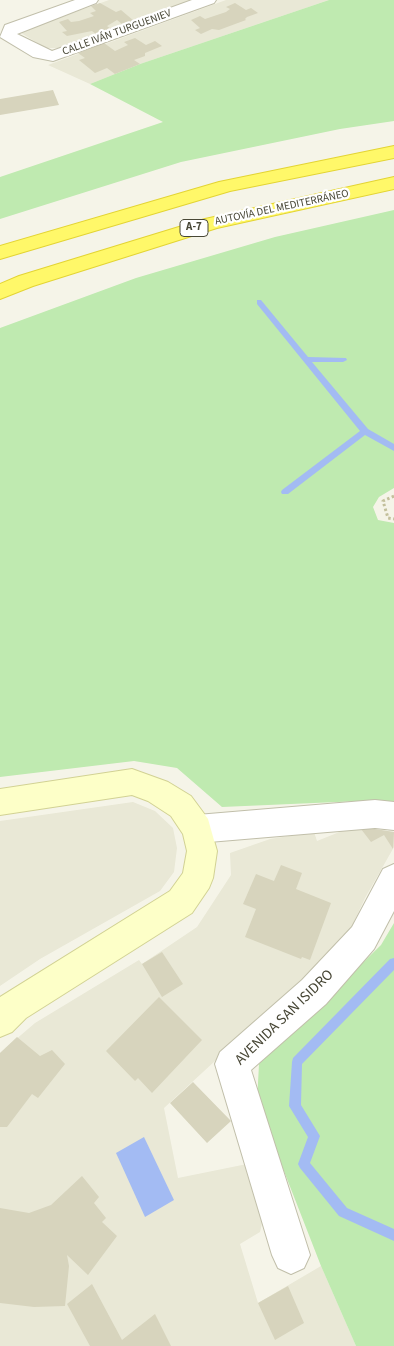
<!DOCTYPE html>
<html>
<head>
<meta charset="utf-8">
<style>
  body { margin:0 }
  canvas { display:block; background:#f5f4e8 }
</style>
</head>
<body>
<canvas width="394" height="1346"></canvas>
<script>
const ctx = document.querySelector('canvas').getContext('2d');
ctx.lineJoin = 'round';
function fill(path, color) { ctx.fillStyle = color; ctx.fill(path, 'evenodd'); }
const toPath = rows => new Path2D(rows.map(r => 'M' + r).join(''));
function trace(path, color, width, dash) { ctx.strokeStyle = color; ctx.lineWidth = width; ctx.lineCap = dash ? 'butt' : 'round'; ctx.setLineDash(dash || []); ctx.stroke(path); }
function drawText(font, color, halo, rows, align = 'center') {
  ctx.font = font + ' "Source Sans 3",sans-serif'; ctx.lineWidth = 4.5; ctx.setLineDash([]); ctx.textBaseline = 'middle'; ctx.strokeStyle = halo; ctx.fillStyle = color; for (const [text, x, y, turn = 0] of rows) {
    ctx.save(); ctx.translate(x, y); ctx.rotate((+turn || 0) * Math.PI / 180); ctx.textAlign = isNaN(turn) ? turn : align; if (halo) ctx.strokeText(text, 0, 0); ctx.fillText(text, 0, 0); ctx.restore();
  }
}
const residential = toPath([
  [109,0,191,0,58,48,46,48,21,33,24,30],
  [226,0,329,0,140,64,90,84,48,65],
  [133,802,155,811,173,828,177,848,174,872,160,891,40,959,0,986,0,821],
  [368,828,394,832,394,847,365,898,347,937,331,954,164,1108,178,1178,247,1164,263,1219,260,1232,240,1244,258,1303,321,1266,356,1346,0,1346,0,1053,35,1023,139,960,142,964,197,927,231,875,230,853,270,839,314,832,317,841,342,831]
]);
const green = toPath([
  [329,0,394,0,394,121,340,129,181,162,0,219,0,177,163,122,90,84,140,64],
  [394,210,394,488,379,497,373,507,378,520,394,523,394,805,383,800,222,807,177,768,134,761,0,777,0,328,136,278,275,237],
  [394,923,394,1346,356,1346,321,1266,257,1102,259,1064,381,945]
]);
const water = toPath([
  [144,1137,174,1200,145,1217,116,1153]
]);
const stream = toPath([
  [257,300,261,300,308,357,346,358,347,360,343,362,312,362,368,429,394,444,394,451,365,435,288,494,282,494,281,492,282,490,360,431,257,304,257,300],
  [394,958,394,970,302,1064,301,1105,320,1136,310,1163,347,1208,394,1229,394,1241,339,1216,300,1168,298,1164,308,1137,289,1106,292,1062,293,1058,390,959,394,958]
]);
const building = toPath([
  [100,3,116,12,121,10,134,21,122,24,117,20,107,26,111,29,96,34,92,31,67,36,62,32,67,31,59,22,68,19,71,22,79,21,94,16,90,13,96,11,91,6],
  [235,3,246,10,251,8,258,13,247,17,245,19,246,20,219,30,212,29,201,34,195,30,200,28,191,20,200,16,205,19,226,12,230,9,226,7],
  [135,38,146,45,155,41,162,46,145,53,145,56,134,60,140,64,115,74,107,68,95,73,79,60,85,58,78,53,104,43,115,51,128,45,124,42],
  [53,90,59,105,0,115,0,99],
  [368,828,394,832,393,849,384,835,371,842,361,829],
  [281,865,302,873,296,889,331,903,310,960,302,957,301,959,245,937,256,909,243,904,256,874,274,881],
  [162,952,183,984,162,997,142,964],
  [159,997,202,1040,152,1093,138,1078,135,1081,106,1051],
  [17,1037,40,1056,52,1050,65,1064,38,1098,32,1094,7,1127,0,1127,0,1053],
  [193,1082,231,1121,207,1143,170,1103],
  [82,1176,99,1197,94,1203,106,1218,102,1222,117,1236,88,1275,67,1255,69,1266,65,1306,34,1307,0,1303,0,1208,29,1213,51,1205],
  [92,1284,122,1340,155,1314,171,1346,90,1346,67,1304],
  [288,1286,304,1323,275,1340,258,1303]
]);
const path = toPath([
  [394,496,383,501,388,518,394,519]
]);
const street = toPath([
  [75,0,98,0,96,3,17,34,52,51,192,0,216,0,214,3,53,61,33,57,0,37,5,25,75,0],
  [375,800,394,802,394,830,375,828,197,843,186,839,182,829,186,819,197,815,375,800],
  [394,864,394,911,374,949,326,1004,251,1070,310,1255,304,1268,291,1274,278,1268,272,1255,215,1064,220,1052,302,980,352,927,383,869,394,864]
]);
const secondary = toPath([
  [132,769,168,782,191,796,208,819,217,851,213,878,209,888,192,913,26,1018,12,1032,0,1037,0,997,170,891,183,873,187,851,183,834,171,816,148,801,132,795,0,815,0,789,132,769]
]);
const highway = toPath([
  [394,146,394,158,230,191,0,259,0,246,219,182,394,146],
  [394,177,394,189,217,228,33,286,0,299,0,284,19,276,205,219,394,177]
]);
const farStreetnames = [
  ["CALLE IVÁN TURGUENIEV",117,33,-20],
  ["AUTOVÍA DEL MEDITERRÁNEO",282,208,-12]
];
const shields = [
  [194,228,28]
];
const shieldNames = [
  ["A-7",194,228]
];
const nearStreetnames = [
  ["AVENIDA SAN ISIDRO",285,1018,-44]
];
fill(residential, '#e9e8d6');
fill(green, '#bfeab0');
fill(water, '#a3bbf3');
fill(stream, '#a3bbf3');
fill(building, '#d7d4bd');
trace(street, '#c1bfaa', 2);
trace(secondary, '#d2d294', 2);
trace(highway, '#e3d434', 2);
trace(path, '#c3c09b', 3, [2.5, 2.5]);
fill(street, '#fff');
fill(secondary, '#fdffc8');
fill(highway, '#fff869');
drawText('11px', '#484736', '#fff', farStreetnames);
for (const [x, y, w] of shields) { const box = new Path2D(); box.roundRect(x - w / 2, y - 8.5, w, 17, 4); ctx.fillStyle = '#fff'; ctx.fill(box); trace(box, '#484736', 1); }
drawText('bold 11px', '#484736', null, shieldNames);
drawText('15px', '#484736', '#fff', nearStreetnames);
</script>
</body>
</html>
